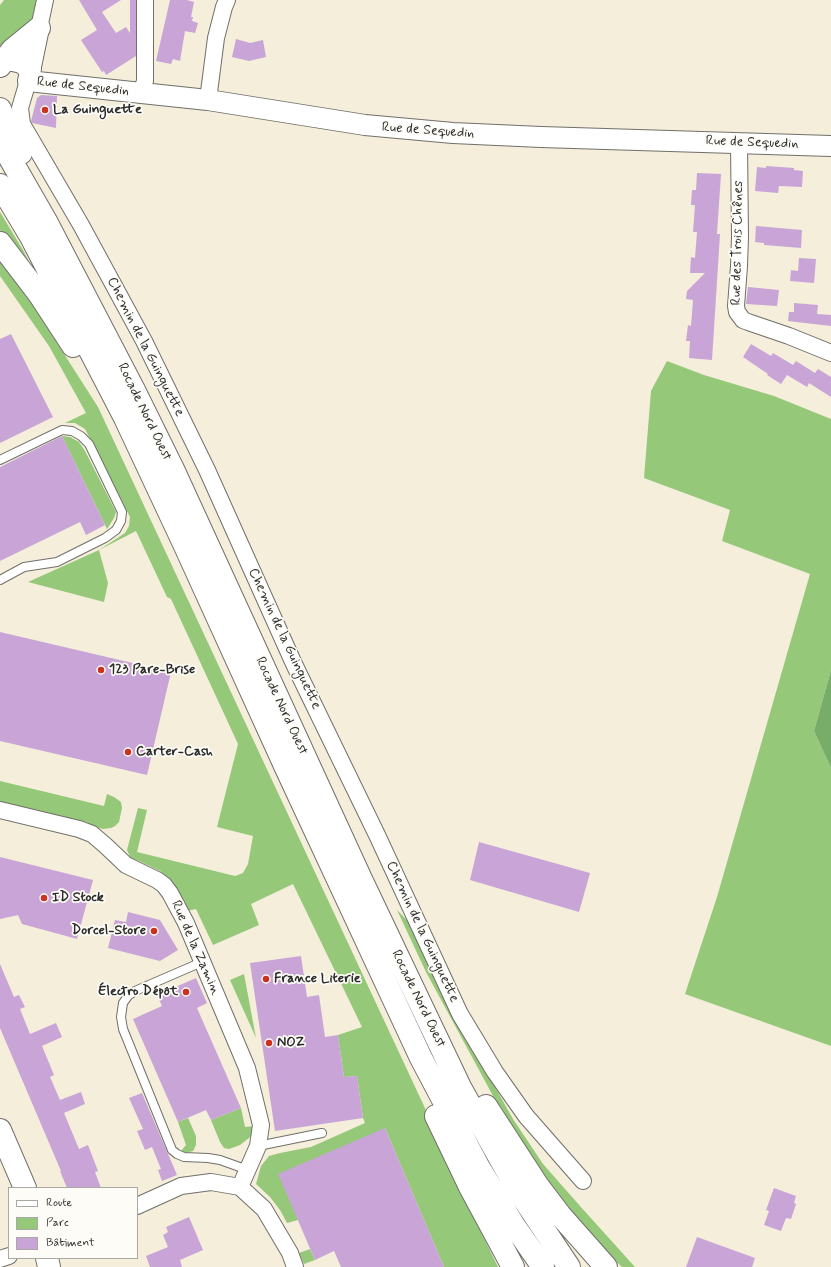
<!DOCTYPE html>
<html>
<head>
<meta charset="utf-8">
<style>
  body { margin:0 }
  #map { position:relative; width:831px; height:1267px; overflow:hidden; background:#f4eedb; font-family:Mynerve,sans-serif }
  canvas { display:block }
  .legend { position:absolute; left:8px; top:1187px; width:130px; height:72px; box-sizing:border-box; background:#fdfcf7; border:1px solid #a9a8a5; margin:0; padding:5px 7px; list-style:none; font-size:12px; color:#2b2b2b }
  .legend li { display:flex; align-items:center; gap:8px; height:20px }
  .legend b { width:20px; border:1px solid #a9a8a5 }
</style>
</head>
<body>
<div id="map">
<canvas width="831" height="1267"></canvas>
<ul class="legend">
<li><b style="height:5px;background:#fff"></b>Route</li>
<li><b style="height:11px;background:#95c879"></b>Parc</li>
<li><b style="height:11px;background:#c8a5d6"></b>Bâtiment</li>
</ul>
</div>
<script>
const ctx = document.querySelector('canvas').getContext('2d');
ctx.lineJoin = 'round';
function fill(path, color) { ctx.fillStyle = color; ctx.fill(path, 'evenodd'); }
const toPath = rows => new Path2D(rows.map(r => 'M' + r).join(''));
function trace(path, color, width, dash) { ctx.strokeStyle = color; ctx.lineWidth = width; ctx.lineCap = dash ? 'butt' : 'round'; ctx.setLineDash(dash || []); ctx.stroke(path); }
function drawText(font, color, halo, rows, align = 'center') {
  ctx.font = font + ' Mynerve,sans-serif'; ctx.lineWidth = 3.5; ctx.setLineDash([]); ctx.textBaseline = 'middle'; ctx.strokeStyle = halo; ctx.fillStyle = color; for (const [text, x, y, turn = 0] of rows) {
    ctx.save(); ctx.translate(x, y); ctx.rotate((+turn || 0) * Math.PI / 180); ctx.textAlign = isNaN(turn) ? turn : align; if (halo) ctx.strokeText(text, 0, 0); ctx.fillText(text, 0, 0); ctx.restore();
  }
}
const green = toPath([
  [4,0,38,0,33,25,0,53,0,5],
  [0,212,23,250,35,273,0,230],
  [0,257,9,268,98,407,424,1106,450,1168,498,1267,444,1267,385,1128,298,1220,287,1223,280,1210,270,1197,256,1184,261,1166,269,1156,280,1153,311,1147,365,1123,363,1118,357,1076,344,1077,338,1035,362,1027,293,884,251,904,259,925,213,945,196,909,187,911,172,881,160,871,137,860,131,859,127,850,138,808,147,810,137,852,235,876,243,873,248,864,253,836,217,827,238,744,171,599,167,597,136,531,99,550,108,583,104,602,28,582,99,550,125,533,129,526,130,517,85,429,75,423,65,423,86,413,49,346,0,276],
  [667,361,704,375,774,396,831,419,831,670,814,731,831,768,831,1046,685,994,717,897,810,574,722,541,730,510,644,478,651,391],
  [62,436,70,437,79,442,85,451,116,512,114,518,107,529],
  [0,781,104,806,107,794,114,797,121,802,122,808,119,822,115,826,111,828,103,829,95,827,87,822,0,802],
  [397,910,411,924,490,1078,513,1119,543,1164,580,1206,635,1267,622,1267,600,1246,547,1180,499,1107,426,972],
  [244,974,256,1038,230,980],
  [241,1108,245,1127,256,1126,255,1131,249,1138,240,1145,229,1149,224,1148,220,1142,211,1120],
  [188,1118,196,1136,196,1145,193,1151,185,1153,181,1151,186,1145,178,1122],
  [310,1249,315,1260,304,1264,299,1253]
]);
const forest = toPath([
  [831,670,831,768,814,731]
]);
const building = toPath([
  [79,0,121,0,102,12,116,33,126,27,130,33,130,0,136,0,136,56,106,75,104,71,102,72,81,40,97,30],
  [170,0,187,0,194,2,191,17,193,17,192,21,198,23,195,33,185,31,180,61,173,59,171,64,156,61],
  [236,39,250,43,263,40,266,57,249,61,232,57],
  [41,95,57,96,56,128,32,123,31,121,37,98],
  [766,166,794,168,794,170,803,171,802,187,779,186,778,193,755,191,757,167,766,168],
  [697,173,721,174,717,234,720,234,712,360,689,358,690,341,686,341,688,325,691,326,693,300,686,299,687,291,705,273,690,273,691,257,695,258,697,232,693,232,695,205,691,205,692,190,696,190],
  [756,226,802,230,801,248,764,245,764,243,755,242],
  [799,258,816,259,814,283,790,281,791,270,798,271],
  [748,287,779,290,777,306,746,304],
  [794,303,818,305,817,314,831,315,831,326,788,321,789,312,794,312],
  [11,334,53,417,0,443,0,339],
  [751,344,771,356,773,353,793,365,796,361,815,373,818,369,831,377,831,397,809,383,807,387,787,375,781,384,767,375,768,374,743,357],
  [62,436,105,525,86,535,80,522,0,561,0,467],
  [0,632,171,672,147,775,0,741],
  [479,842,590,873,579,912,470,880],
  [0,857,93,880,77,939,22,924,18,915,0,919],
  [128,912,160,920,178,950,160,961,108,948,115,920,126,922],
  [301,956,307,997,319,995,325,1037,338,1035,344,1077,357,1076,363,1118,275,1131,250,963],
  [0,964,14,997,19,995,25,1007,20,1009,30,1034,56,1023,62,1037,42,1046,54,1075,50,1077,60,1100,81,1092,85,1104,64,1113,79,1149,88,1145,98,1171,95,1172,101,1188,67,1188,60,1171,61,1171,0,1028],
  [196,978,207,1003,197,1008,241,1108,211,1120,206,1110,178,1122,133,1019,162,1006,157,995],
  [142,1093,177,1175,162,1181,158,1170,161,1169,152,1147,145,1150,137,1131,143,1129,129,1098],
  [385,1128,444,1267,341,1267,334,1251,315,1260,278,1174],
  [774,1188,796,1196,794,1203,796,1204,791,1219,786,1218,781,1231,764,1225,769,1211,766,1210],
  [189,1217,203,1250,180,1260,182,1267,150,1267,146,1256,168,1247,163,1235,168,1232,166,1227],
  [697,1237,755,1258,752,1267,686,1267]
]);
const service = toPath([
  [0,460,62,430,72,431,81,436,89,444,122,512,121,521,116,530,105,538,57,562,24,567,0,580],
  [202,962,135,991,128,996,123,1003,121,1017,123,1029,172,1150,177,1154,184,1157,208,1158,220,1160,248,1170],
  [258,1146,322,1133]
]);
const minor = toPath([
  [39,28,45,0],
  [28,81,20,108,22,124,81,225,144,341,207,470,294,664,377,835,460,1014,495,1072,526,1116,583,1181],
  [141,93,145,81,145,0],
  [208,100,216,38,224,7,227,0],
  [739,143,740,237,739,266,736,306,737,312,743,320,748,322,789,336,831,353],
  [0,810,79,829,92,834,106,846,126,865,157,880,164,885,170,893,186,923,247,1068,261,1125,258,1146,240,1187],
  [137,1206,181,1186,211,1182,240,1187,264,1209,290,1253,295,1267],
  [0,1259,9,1256]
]);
const tertiary = toPath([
  [39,28,28,81,208,100,365,125,453,133,541,137,831,146]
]);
const secondary = toPath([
  [0,1130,25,1188],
  [47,1258,49,1267]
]);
const trunk = toPath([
  [4,60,13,60,22,62,30,69],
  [0,66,12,50,39,28],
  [0,109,11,136,21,153],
  [0,141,47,223,134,390,173,469,361,879,460,1087,517,1189,569,1267],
  [0,185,30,235,125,418,185,546,286,768,421,1058,478,1166,513,1224,543,1267],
  [0,243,39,294,73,346],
  [486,1106,538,1186,560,1215,606,1267],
  [436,1116,470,1187,513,1267]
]);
const markers = [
  [45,110,4,"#c8321e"],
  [101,670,4,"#c8321e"],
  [128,752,4,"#c8321e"],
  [44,898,4,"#c8321e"],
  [154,931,4,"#c8321e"],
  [266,979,4,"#c8321e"],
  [186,992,4,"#c8321e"],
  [269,1043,4,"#c8321e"]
];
const streetNames = [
  ["Rue de Sequedin",83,87,6],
  ["Rue de Sequedin",428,131,4],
  ["Rue de Sequedin",752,143,2],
  ["Rue des Trois Chênes",738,243,-89],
  ["Chemin de la Guinguette",145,347,63],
  ["Rocade Nord Ouest",144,412,64],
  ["Chemin de la Guinguette",284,639,65],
  ["Rocade Nord Ouest",281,706,65],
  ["Chemin de la Guinguette",422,932,65],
  ["Rue de la Zamin",195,948,66],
  ["Rocade Nord Ouest",418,999,64]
];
const poiNames = [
  ["La Guinguette",53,110],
  ["123 Pare-Brise",109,670],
  ["Carter-Cash",136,752],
  ["ID Stock",52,898],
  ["Dorcel-Store",146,931,"right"],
  ["France Literie",274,979],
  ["Électro Dépôt",178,992,"right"],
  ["NOZ",277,1043]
];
fill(green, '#95c879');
fill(forest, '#78ac69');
fill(building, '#c8a5d6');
trace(service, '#716f69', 10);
trace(minor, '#716f69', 18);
trace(tertiary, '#716f69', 22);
trace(secondary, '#716f69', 24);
trace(trunk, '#716f69', 24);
trace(service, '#fff', 8);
trace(minor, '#fff', 16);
trace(tertiary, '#fff', 20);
trace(secondary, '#fff', 22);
trace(trunk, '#fff', 22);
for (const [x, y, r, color] of markers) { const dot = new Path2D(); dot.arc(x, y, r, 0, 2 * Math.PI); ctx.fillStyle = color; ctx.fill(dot); trace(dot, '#fdfcf7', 1.5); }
drawText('14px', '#2b2b2b', '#fdfcf7', streetNames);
drawText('bold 14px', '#2b2b2b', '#fdfcf7', poiNames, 'left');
</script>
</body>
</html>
